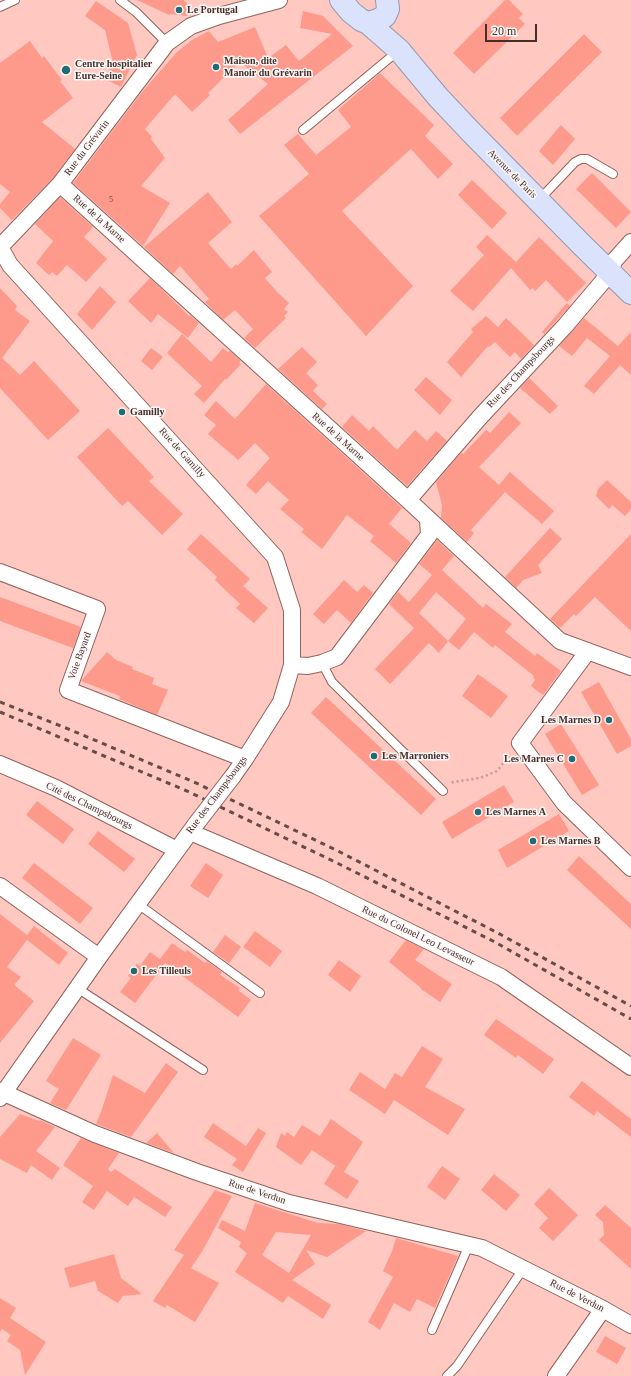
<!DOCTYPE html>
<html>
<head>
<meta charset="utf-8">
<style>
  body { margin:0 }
  #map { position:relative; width:631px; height:1376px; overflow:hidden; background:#ffc8c0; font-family:Georgia,serif }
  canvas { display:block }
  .scale { position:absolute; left:485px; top:24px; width:52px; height:18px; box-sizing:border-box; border:2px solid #432e2a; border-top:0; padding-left:5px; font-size:12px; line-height:14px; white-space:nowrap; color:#432e2a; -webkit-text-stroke:3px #fdf7f6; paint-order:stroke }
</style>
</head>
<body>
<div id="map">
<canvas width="631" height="1376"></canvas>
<div class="scale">20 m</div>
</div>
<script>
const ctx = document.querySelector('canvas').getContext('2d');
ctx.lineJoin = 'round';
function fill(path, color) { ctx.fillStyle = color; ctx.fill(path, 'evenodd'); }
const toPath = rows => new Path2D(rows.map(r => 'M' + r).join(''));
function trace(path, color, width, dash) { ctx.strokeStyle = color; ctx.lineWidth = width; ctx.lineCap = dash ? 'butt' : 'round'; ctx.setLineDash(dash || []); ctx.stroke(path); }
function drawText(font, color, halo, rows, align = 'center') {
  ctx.font = font + ' Georgia,serif'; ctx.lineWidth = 3; ctx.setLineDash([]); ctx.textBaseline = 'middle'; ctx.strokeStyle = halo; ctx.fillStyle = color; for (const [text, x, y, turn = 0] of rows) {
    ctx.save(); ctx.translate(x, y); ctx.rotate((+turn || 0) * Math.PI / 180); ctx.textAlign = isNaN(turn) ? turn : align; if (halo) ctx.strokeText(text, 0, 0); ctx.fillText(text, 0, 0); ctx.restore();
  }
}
const building = toPath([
  [137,0,184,0,190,7,187,16,170,14,169,15],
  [505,0,509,0,523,14,519,18,525,24,474,74,453,53],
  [96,1,128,23,137,55,121,87,105,79,113,63,105,30,85,16],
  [303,11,323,16,353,46,240,134,228,120,268,84,240,62,208,93,210,95,192,112,175,94,145,129,152,137,151,139,165,158,141,186,170,203,143,246,73,183,142,92,176,53,192,40,209,31,218,42,255,27,268,58,286,45,299,61,332,34,300,28],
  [584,34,602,52,517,136,500,118],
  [30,41,42,58,44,56,62,80,60,81,73,98,42,122,75,149,53,178,12,220,0,208,0,204,10,192,0,184,0,63],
  [380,73,434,125,425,136,453,164,438,179,411,149,342,211,413,286,366,336,259,216,309,174,284,145,298,134,316,155,351,127,338,110],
  [561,125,575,139,553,165,539,151],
  [592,173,631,212,616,228,576,189],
  [472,180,507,213,492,229,458,195],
  [208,192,232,222,208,243,231,269,236,264,237,266,254,250,272,272,265,278,277,292,289,303,284,309,288,312,284,316,286,318,255,348,244,338,253,329,235,310,223,320,205,302,209,299,180,266,173,274,144,247],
  [60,197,93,227,84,237,107,259,86,282,67,265,57,276,52,272,49,275,36,263,53,241,35,224],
  [487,235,516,262,539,237,586,283,567,302,546,280,535,291,533,288,530,290,511,268,473,311,450,291,484,255,476,247],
  [150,278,189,316,190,315,199,323,188,338,158,314,151,323,128,301],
  [100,286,116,302,92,330,77,314],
  [0,288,17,306,15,310,30,321,2,358,20,375,34,361,80,411,48,440,0,388],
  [567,303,570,306,544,334,542,332],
  [486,316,498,327,506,318,534,345,521,359,515,352,510,357,495,342,489,347,488,346,461,377,447,362,473,332,471,329],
  [584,318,618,346,631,332,631,375,620,365,594,394,584,386,610,356,587,338,572,356,559,346],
  [182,334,211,362,223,348,228,352,230,351,241,361,239,362,241,364,227,379,225,379,204,403,194,394,202,386,167,353],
  [302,347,317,362,306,373,318,385,313,391,327,404,322,409,278,369],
  [151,348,163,357,152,370,141,361],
  [426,377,452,400,440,415,414,390],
  [529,378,558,406,550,414,520,388],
  [266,384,402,508,389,524,411,543,396,563,370,541,374,536,347,515,322,549,301,532,304,529,280,509,289,500,268,481,256,494,246,485,270,458,255,443,238,460,208,434,216,425,204,415,216,401,235,419],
  [509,412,521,423,479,467,499,485,510,472,554,511,542,524,505,492,471,530,474,533,467,542,441,518,442,505,436,482,461,453,463,454,486,430,490,433],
  [352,415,369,431,373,426,397,450,415,430,427,441,436,431,447,441,407,486,342,427],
  [108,428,154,477,149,481,183,514,162,535,128,501,122,506,77,457],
  [607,480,631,502,631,509,625,516,612,505,609,509,596,496,598,489],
  [550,528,562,539,538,565,542,573,523,580,516,588,505,577],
  [201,534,250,579,243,586,268,608,254,623,236,608,240,604,215,580,217,577,187,549],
  [631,534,631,631,595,597,576,616,574,614,560,628,550,619],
  [437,540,454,556,442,570,483,608,486,604,512,624,505,632,535,656,537,653,561,671,543,695,531,686,535,680,533,677,534,676,495,645,493,648,474,632,459,650,448,641,466,619,436,592,419,613,448,641,439,653,429,643,390,684,375,669,414,628,389,604,398,592,409,602,432,575,419,564],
  [344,580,357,592,364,585,373,593,351,623,337,610,324,624,313,614],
  [0,597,81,627,73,648,0,621],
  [107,652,116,660,133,667,132,669,154,678,152,684,168,690,157,715,119,699,120,696,81,681],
  [478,674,508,696,491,718,462,696],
  [599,682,631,739,631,746,617,754,581,692],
  [326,697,436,799,421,815,311,713],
  [561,724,599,785,582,795,545,734],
  [504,785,514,802,452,839,442,822],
  [37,801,74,829,63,844,26,815],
  [559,814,569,831,507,868,498,850],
  [98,831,135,859,124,872,88,844],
  [579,856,631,904,631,929,567,870],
  [34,863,93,908,80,924,22,878],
  [206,863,223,875,208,898,190,886],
  [0,914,27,935,34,926,68,953,59,965,27,940,7,967,21,977,14,985,34,1001,0,1043],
  [255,931,282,951,270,967,243,947],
  [225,935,241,947,229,963,213,952],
  [406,940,424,949,415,960,452,984,440,1002,421,989,421,988,389,962],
  [172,943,185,952,187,950,205,963,207,961,222,972,220,975,240,988,238,990,251,1000,238,1017,165,963,135,1003,120,992,131,978,128,976,137,964,140,966,150,952,160,959],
  [339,960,361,976,350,992,328,975],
  [496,1019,554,1059,543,1074,518,1055,516,1058,484,1035],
  [73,1038,101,1055,66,1110,50,1103,59,1089,46,1081],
  [422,1046,443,1059,425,1087,465,1109,448,1135,394,1100,385,1114,349,1090,360,1072,385,1089,395,1073,402,1077],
  [166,1063,178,1072,131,1137,96,1124,101,1112,113,1075,145,1093],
  [582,1081,631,1119,631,1137,597,1111,594,1116,569,1097],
  [20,1114,39,1121,40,1120,55,1127,36,1151,60,1168,52,1180,31,1165,27,1173,0,1159,0,1137],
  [331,1119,363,1142,344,1172,359,1181,347,1199,324,1184,335,1166,340,1169,312,1150,301,1165,276,1147,281,1133,285,1136,287,1132,294,1137,302,1125,320,1136],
  [213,1123,246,1146,258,1128,266,1133,243,1172,232,1165,237,1159,204,1137],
  [157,1133,174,1153,146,1143],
  [81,1138,119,1153,108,1169,111,1172,115,1169,172,1207,165,1217,134,1197,128,1206,107,1191,94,1210,82,1202,93,1186,63,1165],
  [442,1166,460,1179,445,1200,427,1187],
  [494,1174,520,1195,506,1211,481,1190],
  [549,1188,578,1215,553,1241,539,1228,548,1218,534,1204],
  [215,1190,232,1196,203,1250,191,1268,219,1283,195,1322,167,1305,165,1308,153,1301,184,1255,174,1250],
  [255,1203,318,1223,339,1224,366,1231,327,1257,306,1250,315,1264,292,1280,331,1305,323,1319,288,1296,283,1303,235,1272,247,1253,239,1247,241,1242,218,1228,222,1220,245,1231],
  [276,1232,311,1235,289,1273,262,1255],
  [605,1205,631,1228,631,1269,599,1240,604,1235,603,1222,595,1215],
  [396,1238,458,1256,435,1308,417,1299,410,1312,394,1303,380,1330,368,1322,393,1277,383,1271,392,1251],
  [114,1254,121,1278,142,1294,123,1296,118,1303,98,1291,95,1281,70,1288,64,1268],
  [0,1298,16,1308,10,1318,46,1342,25,1375,20,1350,7,1341,11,1335,2,1329,0,1332],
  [605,1336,626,1348,617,1364,596,1352]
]);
const path = toPath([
  [452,783,453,782,480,778,497,771,509,756]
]);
const lane = toPath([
  [120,0,136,12,167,43],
  [0,7,15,0],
  [303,130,398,51],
  [539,200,575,162,581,159,587,159,613,174],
  [322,663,332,682,443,791],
  [138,904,260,993],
  [77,988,203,1070],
  [432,1330,469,1245],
  [447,1376,457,1366,523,1269]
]);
const street = toPath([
  [60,184,408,500,560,641,631,667],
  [0,247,10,265,275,557,292,610,292,665,281,702,245,759,233,776],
  [0,247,60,184,167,43,191,26,219,16,279,0],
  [408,500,480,417,565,326,610,273,614,261,631,242],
  [0,572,97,609,68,690,245,759],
  [588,651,520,743,564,803,631,868],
  [292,665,308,666,322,663,337,657,429,535,428,519],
  [0,764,56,788,177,850],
  [190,832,317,886,501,977,631,1067],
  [0,886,99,957],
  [0,1091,95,1134,197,1172,289,1203,482,1248,603,1309,631,1325],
  [0,1098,99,957,196,824],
  [556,1376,603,1309]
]);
const primary = toPath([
  [341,0,351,12,361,20,368,23,378,20,385,16,388,9,387,0],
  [368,23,399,50,438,97,471,132,581,244,631,293]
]);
const rail = toPath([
  [0,702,66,728,194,782,336,850,496,932,631,1006],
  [0,712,187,791,331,860,493,941,631,1019]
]);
const streetBridge = toPath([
  [196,824,233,776]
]);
const markers = [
  [179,10,4,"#216b76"],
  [216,67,4,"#216b76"],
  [66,70,5,"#216b76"],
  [122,412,4,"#216b76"],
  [609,720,4,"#216b76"],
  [374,756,4,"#216b76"],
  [572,759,4,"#216b76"],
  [478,812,4,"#216b76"],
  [533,841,4,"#216b76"],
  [134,971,4,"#216b76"]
];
const numberNames = [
  ["5",111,200]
];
const poiNames = [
  ["Le Portugal",187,10],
  ["Maison, dite",224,61],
  ["Manoir du Grévarin",224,73],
  ["Centre hospitalier",75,64],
  ["Eure-Seine",75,76],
  ["Gamilly",130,412],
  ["Les Marnes D",601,720,"right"],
  ["Les Marroniers",382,756],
  ["Les Marnes C",564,759,"right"],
  ["Les Marnes A",486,812],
  ["Les Marnes B",541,841],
  ["Les Tilleuls",142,971]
];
const streetNames = [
  ["Rue du Grévarin",87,148,-53],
  ["Avenue de Paris",512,174,45],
  ["Rue de la Marne",99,219,42],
  ["Rue des Champsbourgs",521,372,-47],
  ["Rue de la Marne",338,437,42],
  ["Rue de Gamilly",182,453,48],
  ["Voie Bayard",80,656,-70],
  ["Rue des Champsbourgs",217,795,-53],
  ["Cité des Champsbourgs",89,806,26],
  ["Rue du Colonel Leo Levasseur",418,936,26],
  ["Rue de Verdun",257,1192,18],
  ["Rue de Verdun",577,1296,27]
];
fill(building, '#fe9a8c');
trace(lane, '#92625b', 10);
trace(street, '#92625b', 18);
trace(primary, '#9598b1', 24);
trace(path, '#c69992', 2.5, [2, 3]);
trace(lane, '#fff', 8);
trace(street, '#fff', 16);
trace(primary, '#dae3fb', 22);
trace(rail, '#664b46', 3, [5, 5]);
trace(streetBridge, '#92625b', 18, []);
trace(streetBridge, '#fff', 16);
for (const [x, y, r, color] of markers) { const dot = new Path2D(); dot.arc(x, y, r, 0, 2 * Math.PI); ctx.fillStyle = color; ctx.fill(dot); trace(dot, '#fdf7f6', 1.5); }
drawText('8px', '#724942', null, numberNames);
drawText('bold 10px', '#432e2a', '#fdf7f6', poiNames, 'left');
drawText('10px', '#432e2a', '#fdf7f6', streetNames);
</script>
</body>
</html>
